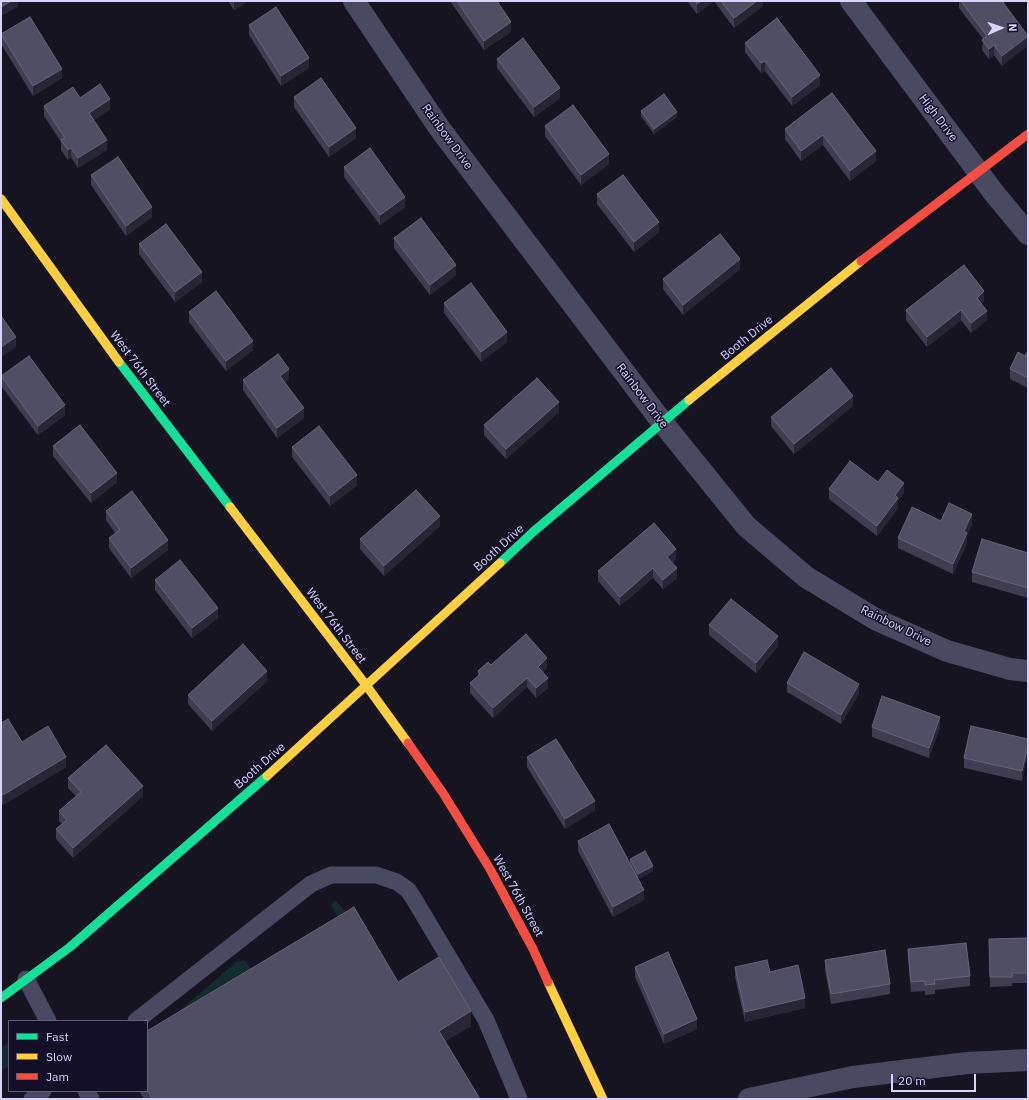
<!DOCTYPE html>
<html>
<head>
<meta charset="utf-8">
<style>
  body { margin:0 }
  #map { position:relative; width:1029px; height:1100px; overflow:hidden; background:#161421; font-family:"IBM Plex Sans",sans-serif }
  canvas { display:block }
  .frame { position:absolute; inset:0; border:2px solid #d9d4ff; pointer-events:none }
  .legend { position:absolute; left:8px; top:1020px; width:140px; height:72px; box-sizing:border-box; background:#130f26; border:1px solid #625e7d; margin:0; padding:5px 7px; list-style:none; font-size:12px; color:#d9d4ff }
  .legend li { display:flex; align-items:center; gap:8px; height:20px }
  .legend b { width:20px; border:1px solid #625e7d }
  .north { position:absolute; left:981px; top:8px; width:40px; height:40px; -webkit-text-stroke:3px #130f26; paint-order:stroke; rotate:88deg; font-size:11px; font-weight:700; line-height:16px; text-align:center; color:#d9d4ff }
  .north::after { content:''; display:block; margin:auto; width:14px; height:18px; background:#d9d4ff; clip-path:polygon(50% 0,100% 100%,50% 72%,0 100%) }
  .scale { position:absolute; left:891px; top:1074px; width:85px; height:18px; box-sizing:border-box; border:2px solid #d9d4ff; border-top:0; padding-left:5px; font-size:12px; line-height:14px; white-space:nowrap; color:#d9d4ff; -webkit-text-stroke:3px #130f26; paint-order:stroke }
</style>
</head>
<body>
<div id="map">
<canvas width="1029" height="1100"></canvas>
<div class="frame"></div>
<ul class="legend">
<li><b style="height:5px;background:#16e098"></b>Fast</li>
<li><b style="height:5px;background:#ffcf43"></b>Slow</li>
<li><b style="height:5px;background:#f24e42"></b>Jam</li>
</ul>
<div class="north">N</div>
<div class="scale">20 m</div>
</div>
<script>
const ctx = document.querySelector('canvas').getContext('2d');
ctx.lineJoin = 'round';
function fill(path, color) { ctx.fillStyle = color; ctx.fill(path, 'evenodd'); }
const toPath = rows => new Path2D(rows.map(r => 'M' + r).join(''));
function trace(path, color, width, dash) { ctx.strokeStyle = color; ctx.lineWidth = width; ctx.lineCap = dash ? 'butt' : 'round'; ctx.setLineDash(dash || []); ctx.stroke(path); }
function drawText(font, color, halo, rows, align = 'center') {
  ctx.font = font + ' "IBM Plex Sans",sans-serif'; ctx.lineWidth = 3; ctx.setLineDash([]); ctx.textBaseline = 'middle'; ctx.strokeStyle = halo; ctx.fillStyle = color; for (const [text, x, y, turn = 0] of rows) {
    ctx.save(); ctx.translate(x, y); ctx.rotate((+turn || 0) * Math.PI / 180); ctx.textAlign = isNaN(turn) ? turn : align; if (halo) ctx.strokeText(text, 0, 0); ctx.fillText(text, 0, 0); ctx.restore();
  }
}
const green = toPath([
  [336,901,354,921,147,1039,236,962,243,960,246,962,253,972,339,920,331,905,333,902],
  [9,1041,9,1066,1,1071,1,1049]
]);
const lane = toPath([
  [26,979,48,1021],
  [136,1021,311,884,331,875,376,875,397,882,408,890,414,899,486,1020,519,1099],
  [86,1091,91,1099],
  [32,1099,43,1091]
]);
const street = toPath([
  [354,1,440,129,662,422,746,526,806,577,877,620,947,651,1010,669,1028,671],
  [851,1,994,193,1028,234],
  [749,1099,853,1077,967,1063,1028,1060]
]);
const fast = toPath([
  [119,362,230,507],
  [500,563,533,532,689,400],
  [1,998,70,947,267,776]
]);
const slow = toPath([
  [1,199,119,362],
  [689,400,861,261],
  [230,507,366,685,408,743],
  [267,776,500,563],
  [548,982,603,1099]
]);
const jam = toPath([
  [861,261,1028,134],
  [408,743,443,793,490,869,533,949,548,982]
]);
const wall = toPath([
  [228,1,249,1,234,10],
  [450,1,497,1,511,32,484,50],
  [687,1,763,1,763,6,734,28,714,1,697,14],
  [959,1,1004,1,1002,66,994,55,989,59,982,50,983,39,959,8],
  [249,25,309,68,281,86,249,35],
  [1,34,62,78,33,96,1,44],
  [745,43,820,85,792,106,765,71,761,73,745,52],
  [497,59,560,98,534,117,497,68],
  [832,93,876,161,850,181,823,145,801,161,785,139,785,129],
  [294,97,356,138,329,157,294,107],
  [80,98,110,109,94,120,107,150,78,168,71,157,68,160,61,150,61,142,44,116,44,106],
  [641,111,677,117,654,134,641,116],
  [545,126,609,164,581,185,545,136],
  [344,167,405,207,380,225,344,177],
  [91,175,152,217,126,236,91,185],
  [597,194,659,232,634,252,597,204],
  [394,238,456,275,430,295,394,248],
  [139,244,202,282,175,302,139,254],
  [740,269,683,315,663,289,663,279],
  [984,301,981,304,987,320,971,333,961,320,927,347,906,320,906,310],
  [444,303,507,342,481,362,444,313],
  [189,312,253,350,226,371,189,322],
  [1028,350,1028,388,1010,379,1010,369,1025,356],
  [1,376,65,415,38,435,1,386],
  [289,379,285,382,304,418,277,438,243,390,243,380],
  [853,406,794,454,771,426,771,417],
  [559,412,506,459,484,435,484,425],
  [53,446,117,482,91,503,53,456],
  [292,447,357,485,330,506,292,457],
  [878,482,904,493,898,501,898,508,877,536,829,499,829,489],
  [106,511,168,550,131,578,109,548,109,538,115,533,106,520],
  [941,521,972,524,967,534,967,543,953,574,898,548,898,538],
  [440,526,384,576,360,549,360,539],
  [1028,553,1028,598,972,582,972,572],
  [676,559,672,563,677,578,663,589,653,578,620,606,598,581,598,571],
  [155,580,218,618,192,638,155,590],
  [709,625,778,646,756,673,709,635],
  [491,665,547,668,543,672,548,688,536,698,527,687,493,718,470,693,470,683,478,677,478,671],
  [267,681,212,731,188,704,188,695],
  [787,683,859,694,841,724,787,692],
  [1,723,22,742,66,767,3,805,1,801],
  [872,727,940,727,929,758,872,737],
  [1028,739,1022,781,964,768,964,758],
  [527,757,595,810,565,829,527,767],
  [68,778,143,796,73,858,56,839,56,829,62,824,59,821,59,811,76,796,68,788],
  [578,841,630,863,630,859,653,871,638,879,644,900,613,917,578,851],
  [1028,938,1028,983,1012,983,1012,986,990,987,989,939],
  [908,949,970,976,970,986,935,990,935,994,925,995,925,991,911,992,908,959],
  [825,960,890,984,890,994,831,1004,825,970],
  [635,967,697,1029,664,1044,635,977],
  [735,967,770,972,805,1008,745,1022,735,977],
  [398,982,471,1026,445,1041,480,1099,144,1099,139,1091,147,1091,147,1031]
]);
const shadedWall = toPath([
  [11,1,18,1,18,7,1,16,1,7],
  [234,1,249,1,234,10],
  [701,1,714,1,697,14,697,4],
  [757,1,763,1,763,6,734,28,734,18],
  [511,22,511,32,484,50,484,41],
  [1028,36,1028,46,1002,66,1002,56],
  [994,45,994,55,989,59,989,49],
  [309,58,309,68,281,86,281,76],
  [765,61,765,71,761,73,761,63],
  [62,69,62,78,33,96,33,86],
  [820,75,820,85,792,106,792,97],
  [560,88,560,98,534,117,534,107],
  [110,99,110,109,89,123,89,113],
  [677,112,677,117,654,134,654,129],
  [356,128,356,138,329,157,329,147],
  [823,135,823,145,801,161,801,151],
  [107,140,107,150,78,168,78,158],
  [71,148,71,157,68,160,68,150],
  [876,151,876,161,850,181,850,171],
  [609,154,609,164,581,185,581,175],
  [405,197,405,207,380,225,380,215],
  [152,207,152,217,126,236,126,226],
  [659,222,659,232,634,252,634,242],
  [740,259,740,269,683,315,683,305],
  [456,265,456,275,430,295,430,285],
  [202,272,202,282,175,302,175,292],
  [984,291,984,301,977,308,977,298],
  [961,310,961,320,927,347,927,337],
  [987,311,987,320,971,333,971,323],
  [507,332,507,342,481,362,481,352],
  [16,337,16,347,1,357,1,347],
  [253,341,253,350,226,371,226,361],
  [289,369,289,379,280,386,280,376],
  [853,396,853,406,794,454,794,444],
  [559,402,559,412,506,459,506,449],
  [65,405,65,415,38,435,38,426],
  [304,408,304,418,277,438,277,428],
  [117,473,117,482,91,503,91,493],
  [357,475,357,485,330,506,330,496],
  [904,483,904,493,898,501,898,508,877,536,877,526,895,495],
  [972,514,972,524,967,534,967,543,953,574,953,564,964,531],
  [440,516,440,526,384,576,384,566],
  [168,540,168,550,131,578,131,568],
  [676,549,676,559,667,567,667,557],
  [653,568,653,578,620,606,620,597],
  [677,568,677,578,663,589,663,580],
  [218,608,218,618,192,638,192,628],
  [778,636,778,646,756,673,756,663],
  [547,658,547,668,538,676,538,667],
  [267,671,267,681,212,731,212,721],
  [527,678,527,687,493,718,493,708],
  [548,678,548,688,536,698,536,688],
  [859,684,859,694,841,724,841,715],
  [940,717,940,727,929,758,929,748],
  [1028,745,1028,755,1022,781,1022,771],
  [66,757,66,767,3,805,3,795],
  [143,786,143,796,73,858,73,848],
  [595,801,595,810,565,829,565,819],
  [653,866,653,871,638,879,638,874],
  [644,890,644,900,613,917,613,907],
  [805,998,805,1008,745,1022,745,1012],
  [471,1011,471,1026,439,1045,439,1031],
  [697,1019,697,1029,664,1044,664,1034]
]);
const building = toPath([
  [1,1,11,1,1,7,1,1],
  [457,1,497,1,511,22,484,41,457,1],
  [695,1,701,1,697,4,695,1],
  [721,1,757,1,734,18,721,1],
  [961,1,1002,1,1028,36,1002,56,994,45,989,49,982,40,987,36,961,1],
  [276,7,309,58,281,76,249,25,276,7],
  [30,17,62,69,33,86,1,34,30,17],
  [777,18,820,75,792,97,765,61,761,63,745,43,777,18],
  [523,38,560,88,534,107,497,59,523,38],
  [321,78,356,128,329,147,294,97,321,78],
  [100,84,110,99,89,113,107,140,78,158,71,148,68,150,61,140,65,138,44,106,73,87,80,98,100,84],
  [832,93,876,151,850,171,823,135,801,151,785,129,832,93],
  [664,94,677,112,654,129,641,111,664,94],
  [573,105,609,154,581,175,545,126,573,105],
  [370,148,405,197,380,215,344,167,370,148],
  [118,157,152,207,126,226,91,175,118,157],
  [623,175,659,222,634,242,597,194,623,175],
  [421,218,456,265,430,285,394,238,421,218],
  [166,224,202,272,175,292,139,244,166,224],
  [720,234,740,259,683,305,663,279,720,234],
  [964,265,984,291,977,298,987,311,971,323,961,310,927,337,906,310,964,265],
  [471,283,507,332,481,352,444,303,471,283],
  [216,291,253,341,226,361,189,312,216,291],
  [1,316,16,337,1,347,1,316],
  [1028,350,1028,378,1010,369,1018,352,1025,356,1028,350],
  [278,354,289,369,280,376,304,408,277,428,243,380,278,354],
  [29,356,65,405,38,426,1,376,29,356],
  [831,368,853,396,794,444,771,417,831,368],
  [537,378,559,402,506,449,484,425,537,378],
  [80,425,117,473,91,493,53,446,80,425],
  [319,426,357,475,330,496,292,447,319,426],
  [850,461,878,482,887,470,904,483,895,495,898,498,877,526,829,489,850,461],
  [416,490,440,516,384,566,360,539,416,490],
  [132,491,168,540,131,568,109,538,120,530,106,511,132,491],
  [949,503,972,514,964,531,967,533,953,564,898,538,912,507,941,521,949,503],
  [654,523,676,549,667,557,677,568,663,580,653,568,620,597,598,571,654,523],
  [982,539,1028,553,1028,588,972,572,982,539],
  [180,560,218,608,192,628,155,580,180,560],
  [731,599,778,636,756,663,709,625,731,599],
  [526,634,547,658,538,667,548,678,536,688,527,678,493,708,470,683,480,674,478,671,488,662,491,665,526,634],
  [243,644,267,671,212,721,188,695,243,644],
  [804,652,859,684,841,715,787,683,804,652],
  [882,696,940,717,929,748,872,727,882,696],
  [8,719,22,742,48,726,66,757,3,795,1,791,1,723,8,719],
  [971,726,1028,739,1028,745,1022,771,964,758,971,726],
  [556,739,595,801,565,819,527,757,556,739],
  [106,745,143,786,73,848,56,829,67,820,59,811,81,792,68,778,106,745],
  [609,824,644,890,613,907,578,841,609,824],
  [645,851,653,866,638,874,630,859,645,851],
  [354,907,398,982,439,957,471,1011,439,1031,480,1099,153,1099,147,1090,147,1031,354,907],
  [1028,938,1028,973,1012,973,1012,977,990,977,989,939,1028,938],
  [966,943,970,976,934,980,935,984,925,985,925,981,911,982,908,949,966,943],
  [885,950,890,984,831,994,825,960,885,950],
  [668,952,697,1019,664,1034,635,967,668,952],
  [767,960,770,972,798,965,805,998,745,1012,735,967,767,960]
]);
const streetNames = [
  ["High Drive",938,118,53],
  ["Rainbow Drive",447,137,54],
  ["Booth Drive",747,338,-39],
  ["West 76th Street",140,369,53],
  ["Rainbow Drive",642,396,53],
  ["Booth Drive",499,548,-42],
  ["West 76th Street",336,626,53],
  ["Rainbow Drive",896,626,26],
  ["Booth Drive",260,766,-41],
  ["West 76th Street",518,896,61]
];
fill(green, '#132c2d');
trace(lane, '#4a4962', 17);
trace(street, '#4a4962', 22);
trace(fast, '#16e098', 9);
trace(slow, '#ffcf43', 9);
trace(jam, '#f24e42', 9);
fill(wall, '#403d50');
fill(shadedWall, '#282635');
fill(building, '#504e63');
trace(building, '#66637b', 1);
drawText('12px', '#d9d4ff', '#130f26', streetNames);
</script>
</body>
</html>
